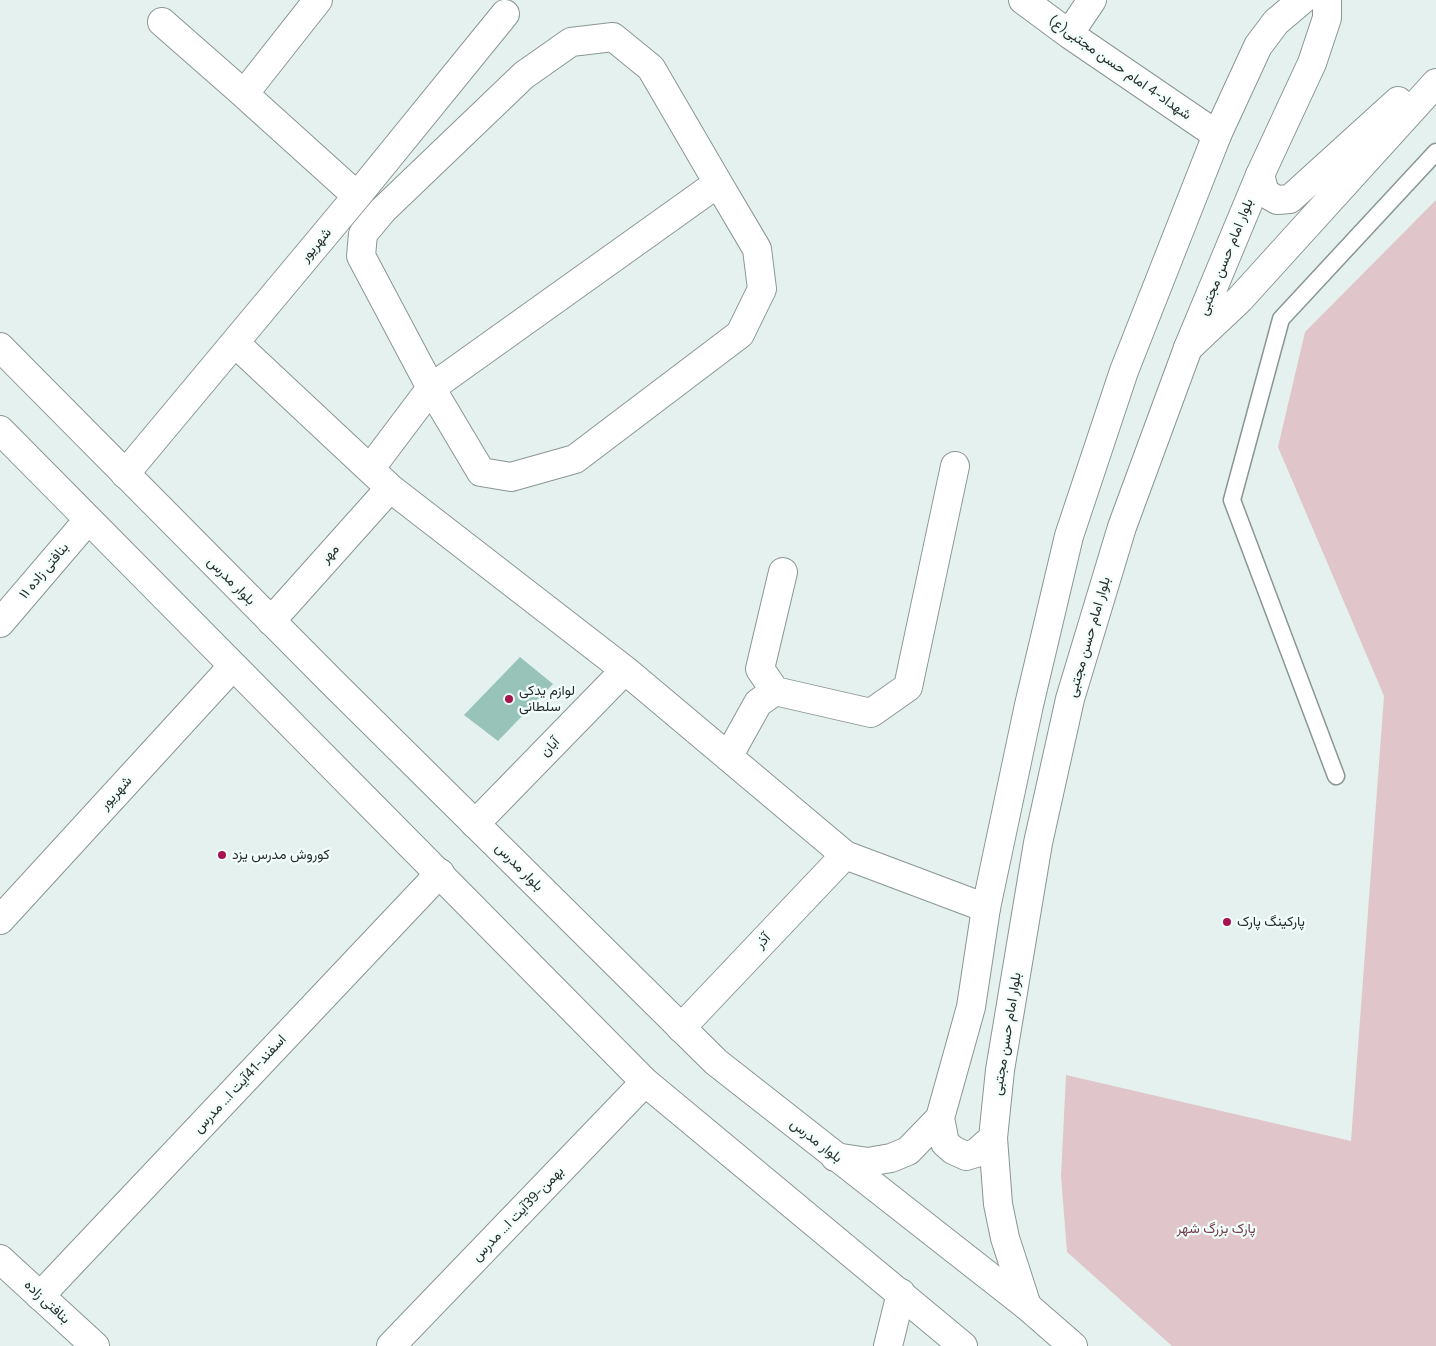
<!DOCTYPE html>
<html>
<head>
<meta charset="utf-8">
<style>
  body { margin:0 }
  canvas { display:block; background:#e4f1ee }
</style>
</head>
<body>
<canvas width="1436" height="1346"></canvas>
<script>
const ctx = document.querySelector('canvas').getContext('2d');
ctx.lineJoin = 'round';
function fill(path, color) { ctx.fillStyle = color; ctx.fill(path, 'evenodd'); }
const toPath = rows => new Path2D(rows.map(r => 'M' + r).join(''));
function trace(path, color, width, dash) { ctx.strokeStyle = color; ctx.lineWidth = width; ctx.lineCap = dash ? 'butt' : 'round'; ctx.setLineDash(dash || []); ctx.stroke(path); }
function drawText(font, color, halo, rows, align = 'center') {
  ctx.font = font + ' Figtree,Vazirmatn,sans-serif'; ctx.lineWidth = 4.5; ctx.setLineDash([]); ctx.textBaseline = 'middle'; ctx.strokeStyle = halo; ctx.fillStyle = color; for (const [text, x, y, turn = 0] of rows) {
    ctx.save(); ctx.translate(x, y); ctx.rotate((+turn || 0) * Math.PI / 180); ctx.textAlign = isNaN(turn) ? turn : align; if (halo) ctx.strokeText(text, 0, 0); ctx.fillText(text, 0, 0); ctx.restore();
  }
}
const green = toPath([
  [1436,200,1436,1346,1172,1346,1067,1252,1061,1176,1066,1075,1351,1141,1384,696,1278,447,1305,332]
]);
const building = toPath([
  [520,657,553,684,498,741,464,715]
]);
const lane = toPath([
  [1336,776,1232,500,1281,319,1436,152]
]);
const street = toPath([
  [318,0,244,94,357,196],
  [1023,0,1069,34,1217,135],
  [162,22,244,94],
  [1069,34,1092,0],
  [613,37,651,68,718,183,757,249,762,289,740,334,575,459,511,477,481,472,431,388,361,256,363,234,383,210,524,75,571,42,613,37],
  [1260,175,1265,193,1277,200,1290,199,1398,101],
  [235,343,390,488,625,670,845,855,986,908],
  [1188,348,1240,299,1436,83],
  [370,469,431,388,718,183],
  [125,474,357,196,505,14],
  [271,621,390,488],
  [0,623,88,520],
  [775,691,760,669,783,572],
  [728,757,758,703,775,691,871,713,908,687,955,466],
  [475,824,625,670],
  [0,920,232,667],
  [681,1028,845,855],
  [40,1296,440,873],
  [391,1346,645,1082]
]);
const secondary = toPath([
  [940,1118,945,1143,953,1150,966,1156,976,1153,993,1138],
  [835,1157,868,1162,891,1158,908,1151,940,1118,971,1007,986,908,1029,705,1069,536,1124,371,1217,135,1258,46,1276,22,1302,0],
  [0,1259,95,1346],
  [1027,1306,1005,1238,998,1204,993,1138,1000,1070,1038,843,1070,699,1122,527,1188,348,1260,175,1312,63,1327,18,1327,0],
  [888,1346,901,1293]
]);
const primary = toPath([
  [0,347,333,683,716,1062,1027,1306,1073,1346],
  [0,430,645,1082,963,1346]
]);
const markers = [
  [509,699,5,"#a6134f"],
  [222,855,5,"#a6134f"],
  [1227,922,5,"#a6134f"]
];
const streetNames = [
  ["شهداد-4 امام حسن مجتبی(ع)",1120,68,35],
  ["شهریور",316,245,-50],
  ["بلوار امام حسن مجتبی",1226,257,-68],
  ["مهر",330,554,-48],
  ["بنافتی زاده ۱۱",44,571,-50],
  ["بلوار مدرس",231,581,45],
  ["بلوار امام حسن مجتبی",1089,637,-74],
  ["آبان",550,747,-46],
  ["شهریور",116,793,-48],
  ["بلوار مدرس",519,867,45],
  ["آذر",763,941,-47],
  ["بلوار امام حسن مجتبی",1007,1034,-81],
  ["اسفند-41آیت ا... مدرس",240,1084,-47],
  ["بلوار مدرس",816,1141,38],
  ["بهمن-39آیت ا... مدرس",518,1214,-46],
  ["بنافتی زاده",47,1302,43]
];
const poiNames = [
  ["لوازم یدکی",519,691],
  ["سلطانی",519,707],
  ["کوروش مدرس یزد",232,855],
  ["پارکینگ پارک",1237,922]
];
const parkNames = [
  ["پارک بزرگ شهر",1216,1229]
];
fill(green, '#e0c6cb');
fill(building, '#97c3b9');
trace(lane, '#8a9693', 19);
trace(street, '#8a9693', 30);
trace(secondary, '#8a9693', 30);
trace(primary, '#8a9693', 30);
trace(lane, '#fff', 16);
trace(street, '#fff', 28);
trace(secondary, '#fff', 28);
trace(primary, '#fff', 28);
for (const [x, y, r, color] of markers) { const dot = new Path2D(); dot.arc(x, y, r, 0, 2 * Math.PI); ctx.fillStyle = color; ctx.fill(dot); trace(dot, '#f2fefb', 2); }
drawText('14px', '#282d2b', '#f2fefb', streetNames);
drawText('14px', '#282d2b', '#f2fefb', poiNames, 'left');
drawText('14px', '#733b4a', '#f2fefb', parkNames);
</script>
</body>
</html>
